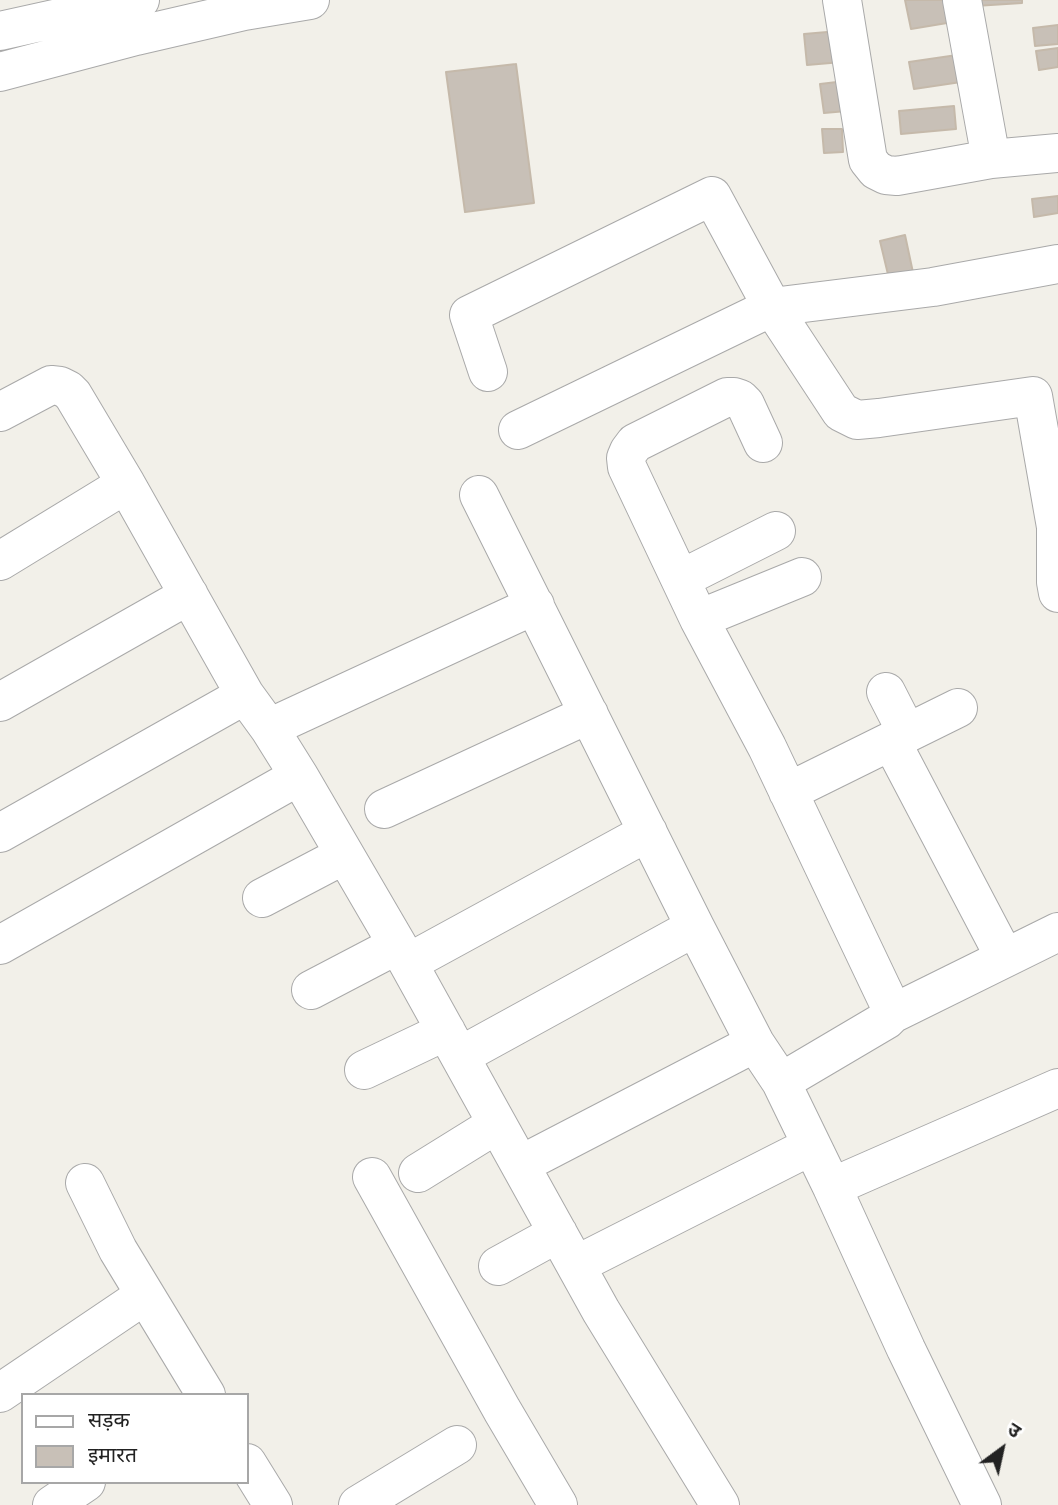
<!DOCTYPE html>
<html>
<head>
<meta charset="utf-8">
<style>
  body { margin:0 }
  #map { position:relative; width:1058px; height:1505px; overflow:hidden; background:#f2f0e9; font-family:"Sofia Sans Condensed","Noto Sans Devanagari",sans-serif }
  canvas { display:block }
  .legend { position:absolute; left:21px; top:1393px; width:228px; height:91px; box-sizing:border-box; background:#fff; border:2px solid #a7a7a7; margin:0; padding:9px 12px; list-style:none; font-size:21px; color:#222 }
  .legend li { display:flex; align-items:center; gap:14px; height:35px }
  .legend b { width:35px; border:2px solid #a7a7a7 }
  .north { position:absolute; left:967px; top:1414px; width:70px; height:70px; -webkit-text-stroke:5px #fff; paint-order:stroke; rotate:33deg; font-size:19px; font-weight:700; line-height:28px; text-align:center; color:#222 }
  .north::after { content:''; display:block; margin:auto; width:24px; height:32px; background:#222; clip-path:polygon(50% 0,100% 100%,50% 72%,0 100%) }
</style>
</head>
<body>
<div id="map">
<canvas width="1058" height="1505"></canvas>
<ul class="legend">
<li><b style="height:9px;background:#fff"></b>सड़क</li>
<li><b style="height:19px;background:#c8c0b7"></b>इमारत</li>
</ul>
<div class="north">उ</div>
</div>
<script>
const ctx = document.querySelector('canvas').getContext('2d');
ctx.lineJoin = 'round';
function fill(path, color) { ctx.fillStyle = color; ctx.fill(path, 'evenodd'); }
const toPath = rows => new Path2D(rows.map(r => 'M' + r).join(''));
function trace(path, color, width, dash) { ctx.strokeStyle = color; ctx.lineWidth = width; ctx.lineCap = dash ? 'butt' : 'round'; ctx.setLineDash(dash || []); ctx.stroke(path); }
const building = toPath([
  [905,0,956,0,959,21,911,29,905,0],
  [974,0,1022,0,1022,3,975,6,974,0],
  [1058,25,1058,44,1035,46,1033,28,1058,25],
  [839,31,842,62,807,65,804,34,839,31],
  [1058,48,1058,67,1039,70,1036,51,1058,48],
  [957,55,961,82,914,89,909,62,957,55],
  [516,64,534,203,465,212,446,72,516,64],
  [854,80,858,110,824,113,820,84,854,80],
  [954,106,956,129,901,134,899,111,954,106],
  [822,129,842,129,843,152,824,153,822,129],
  [1058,196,1058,213,1034,217,1032,199,1058,196],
  [905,235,915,282,891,287,880,241,905,235]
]);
const minor = toPath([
  [842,0,868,160,876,170,886,175,897,176,991,159,1058,153],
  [962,0,991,159],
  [0,31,140,0],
  [0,72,136,36,244,11,310,0],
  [488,372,469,315,712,196,772,307,841,412,857,420,879,418,1033,396,1056,527,1056,582,1058,593],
  [0,412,51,385,60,386,68,390,73,395,126,484,245,695,269,728,299,776,408,963,601,1311,720,1505],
  [518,430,772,307,933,287,1058,264],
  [763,443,745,404,740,399,734,397,727,397,635,443,629,451,626,458,627,467,699,619,767,747,891,1008,892,1014,886,1020,781,1082],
  [479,495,695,927,755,1043,781,1082,832,1187,906,1349,982,1505],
  [0,561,126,484],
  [681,579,776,531],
  [699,619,802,577],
  [886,692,907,733],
  [0,702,189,595],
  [269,728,535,605],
  [891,741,1005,958],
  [788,792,958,708],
  [384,809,589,714],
  [0,833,245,695],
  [262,898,344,855],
  [0,945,299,776],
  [408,963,648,832],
  [311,990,397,945],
  [892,1014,1058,932],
  [460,1056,695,927],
  [364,1070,446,1031],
  [520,1165,755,1043],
  [418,1173,497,1124],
  [372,1177,502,1410,558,1505],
  [85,1183,118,1250,206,1395],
  [832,1187,1058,1088],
  [576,1265,811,1146],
  [498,1266,558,1233],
  [0,1393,145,1295],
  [247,1463,273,1505],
  [52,1505,86,1482],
  [358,1505,457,1445]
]);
fill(building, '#c8c0b7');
trace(building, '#c5b9aa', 2);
trace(minor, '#a9a9a9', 40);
trace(minor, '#fff', 38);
</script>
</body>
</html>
